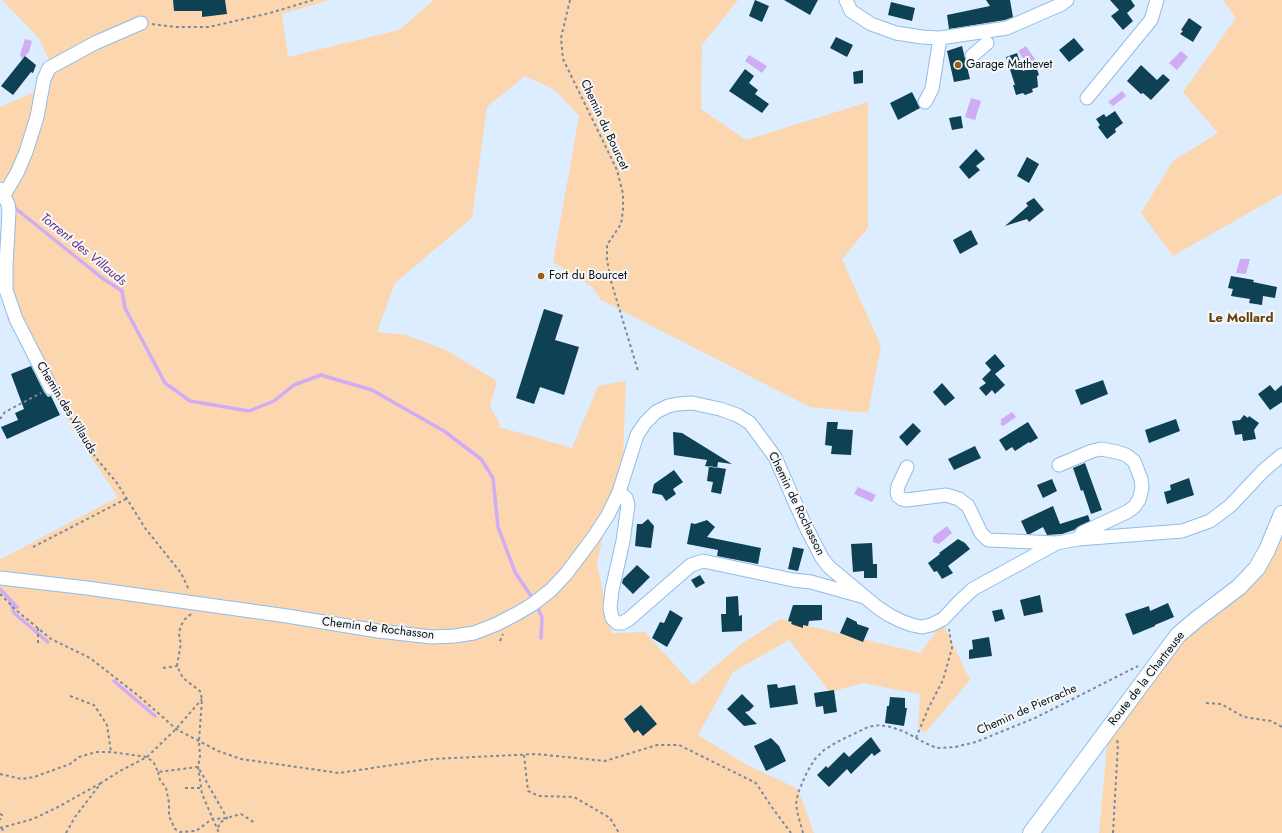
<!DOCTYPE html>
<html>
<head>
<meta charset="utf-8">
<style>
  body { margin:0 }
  canvas { display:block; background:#dbedff }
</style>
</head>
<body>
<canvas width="1282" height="833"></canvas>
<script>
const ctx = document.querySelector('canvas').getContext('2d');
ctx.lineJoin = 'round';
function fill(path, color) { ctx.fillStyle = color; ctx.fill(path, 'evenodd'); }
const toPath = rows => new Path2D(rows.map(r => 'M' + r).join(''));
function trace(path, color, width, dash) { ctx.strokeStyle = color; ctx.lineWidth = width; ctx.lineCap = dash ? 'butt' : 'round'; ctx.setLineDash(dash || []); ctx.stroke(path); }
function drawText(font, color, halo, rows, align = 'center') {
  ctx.font = font + ' Jost,sans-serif'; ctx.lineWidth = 4; ctx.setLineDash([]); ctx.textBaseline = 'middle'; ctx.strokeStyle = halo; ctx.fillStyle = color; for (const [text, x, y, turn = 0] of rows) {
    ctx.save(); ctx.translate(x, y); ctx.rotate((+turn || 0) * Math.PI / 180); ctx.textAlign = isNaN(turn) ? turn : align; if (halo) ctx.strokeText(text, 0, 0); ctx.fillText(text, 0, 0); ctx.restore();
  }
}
const green = toPath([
  [2,0,330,0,282,14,288,57,399,30,434,0,738,0,702,45,701,109,746,140,868,102,868,228,842,259,881,346,868,413,810,407,601,300,592,287,553,262,579,116,555,90,525,76,487,107,472,218,395,283,377,332,406,335,446,350,497,381,490,406,499,422,499,427,572,448,598,386,626,381,623,460,613,491,597,564,612,633,645,632,693,685,740,645,780,619,920,653,943,623,970,680,925,733,918,727,920,694,863,683,830,692,789,640,733,672,698,735,747,765,798,789,814,833,0,833,0,558,1,559,118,497,73,430,7,287,8,213,0,194,0,107,42,89,52,66,38,37],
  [1223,0,1282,0,1282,194,1173,256,1141,213,1173,161,1218,133,1183,92,1236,18],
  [1282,516,1282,833,1099,833,1108,735,1166,653,1231,599]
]);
const water = toPath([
  [25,39,32,41,29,52,22,59,20,55],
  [1026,46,1035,59,1027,65,1018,51],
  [1181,51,1188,57,1177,70,1169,63],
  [749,55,767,66,762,73,745,61],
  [1122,91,1126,96,1113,106,1108,102],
  [971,98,981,101,975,120,965,117],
  [1240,259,1250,259,1246,274,1236,273],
  [1012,412,1016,417,1003,426,1000,424,1002,422,1000,420],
  [858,487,876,495,872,502,854,494],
  [947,526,952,533,939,544,933,542,933,537]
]);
const stream = toPath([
  [13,204,15,208,102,278,122,291,125,308,165,383,190,401,249,411,274,401,294,385,321,375,372,390,444,431,481,459,493,478,498,527,515,572,531,596],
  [0,589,17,607],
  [9,598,14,613,48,642],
  [538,609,542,617,541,638],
  [114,681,155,716]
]);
const building = toPath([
  [173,0,225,0,227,14,202,17,202,11,174,11],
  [755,0,769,6,762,22,749,16],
  [784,0,818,0,810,15],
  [986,0,1010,0,1013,17,1005,20,949,29,947,15,990,6],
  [1110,0,1131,0,1135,6,1127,13,1133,21,1123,30,1111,16,1119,10],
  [891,2,915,8,912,21,888,15],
  [1189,18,1202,27,1193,42,1180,34,1183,31,1181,30],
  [836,37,853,45,847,57,830,48],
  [1074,38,1084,50,1069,62,1059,50],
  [962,46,970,79,954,82,947,51],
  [1017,53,1023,71,1036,66,1039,75,1037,76,1038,87,1032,89,1033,92,1025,95,1023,93,1016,95,1013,85,1015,85,1006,57],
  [25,56,36,65,33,73,31,72,13,95,1,86],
  [1141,65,1157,80,1163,74,1170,80,1151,100,1143,93,1141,94,1127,81],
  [745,69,754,76,749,83,758,90,755,94,769,104,762,113,729,91],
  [863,70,863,83,854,84,853,72],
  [912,92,920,108,898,120,890,103],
  [1115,111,1123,123,1115,129,1116,132,1107,139,1098,127,1100,125,1096,119,1104,114,1106,117],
  [961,116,963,128,952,130,949,118],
  [976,149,985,159,976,166,980,170,969,179,959,167],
  [1027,157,1039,164,1029,183,1017,176],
  [1034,198,1044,210,1029,222,1027,219,1005,226,1028,206,1026,203],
  [971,230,978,244,960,254,953,240],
  [1231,276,1254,280,1253,282,1277,287,1275,298,1263,296,1262,305,1249,303,1250,299,1231,296,1233,289,1228,288],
  [544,309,563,315,555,340,579,347,564,395,540,387,534,404,516,398],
  [995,354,1005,366,995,374,1005,385,995,394,992,390,986,396,979,388,986,383,982,379,991,370,985,363],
  [31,366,44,392,48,397,51,396,60,415,7,439,1,427,18,420,15,413,24,409,11,374],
  [1103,380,1108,394,1081,405,1075,390],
  [942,383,955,398,945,406,933,392],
  [1270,385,1275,391,1282,385,1282,402,1270,410,1258,394],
  [1244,415,1248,418,1249,416,1259,423,1254,430,1256,439,1243,441,1242,434,1235,435,1232,421,1240,420],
  [1176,419,1180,431,1149,443,1145,430],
  [827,422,838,422,837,429,853,430,851,455,831,454,832,446,825,445],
  [1028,422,1038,438,1030,443,1029,442,1015,451,1012,447,1006,451,999,440],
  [913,423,921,431,907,446,899,437],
  [673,432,682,433,732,464,718,462,717,468,705,466,707,460,674,455],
  [975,446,981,458,954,470,948,459],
  [1085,463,1102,510,1091,514,1083,490,1081,491,1073,468],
  [709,466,726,469,721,494,711,492,713,482,707,481],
  [674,470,683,482,673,489,676,494,666,501,662,495,652,493,654,484],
  [1189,478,1194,495,1167,504,1164,492,1171,490,1170,485],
  [1052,479,1057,491,1043,498,1037,485],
  [1053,506,1060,524,1088,515,1090,521,1079,526,1074,530,1062,534,1047,535,1043,527,1030,534,1027,534,1021,521],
  [648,519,654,526,651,548,635,546,637,524,642,524],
  [707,520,715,527,707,537,761,548,758,564,717,556,718,550,687,544,691,523,695,524],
  [958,539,965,543,970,549,948,566,953,573,942,579,937,571,934,572,928,563,940,554,939,553],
  [872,543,873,564,877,564,877,578,864,578,864,571,853,572,851,544],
  [793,547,804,549,798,571,788,569],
  [637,565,650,577,633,594,622,583,623,579],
  [700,575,705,583,696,588,691,580],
  [1040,595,1043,612,1024,616,1020,600],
  [738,596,739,616,742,615,742,631,722,632,721,614,726,614,726,597],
  [1168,603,1174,617,1155,625,1155,626,1133,635,1125,614,1149,606,1150,611],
  [793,605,822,605,822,620,809,621,808,626,803,625,803,628,791,624,792,622,788,621],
  [1002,609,1005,619,995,622,992,611],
  [670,610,683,618,667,647,652,638,660,622,664,623],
  [847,617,857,622,857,624,869,628,863,642,840,633],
  [989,637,992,656,969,659,969,650,973,649,972,640],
  [777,684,778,688,795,685,798,704,770,708,767,685],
  [834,690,837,712,824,714,823,706,816,707,814,693],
  [742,694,754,706,749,711,745,712,757,724,744,726,727,709],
  [890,697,905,698,905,708,907,708,904,726,885,723,887,706,889,706],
  [641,705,657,724,643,736,638,730,634,733,624,719],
  [871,737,881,751,874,756,872,753,851,774,847,769,829,787,817,775,826,766,828,768,844,752,849,757],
  [771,738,779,746,786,761,766,771,754,746]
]);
const path = toPath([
  [570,0,561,38,563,59,617,170,623,194,623,210,621,224,607,245,607,260,611,281,638,371],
  [152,24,175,27,209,27,270,13,313,0],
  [58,398,96,458,117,483,145,528,181,573,189,590],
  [0,419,5,412,41,393],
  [33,547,126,499],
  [0,594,16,610,51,639,90,658,140,697,176,729,218,751,241,759,339,773,433,759,536,754,605,761,657,745,679,745,756,783,771,806,791,833],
  [191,614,184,620,180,628,179,638,181,643,177,666,183,678,200,691,202,699,199,741,200,756,198,767,202,794,219,833],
  [38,628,38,644],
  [500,641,503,634],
  [163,668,177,666],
  [70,696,94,705,107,725,111,752],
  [1206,703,1221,704,1244,717,1271,721,1282,727],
  [916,738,928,709,943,680,952,648,949,629],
  [524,755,528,791,539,796,574,797,610,818,619,833],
  [158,772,160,780,166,788,169,803,169,816,175,829,180,832,196,831,212,819,227,818,241,814,255,823],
  [0,774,22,779,34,777,70,764,79,757,96,752,111,752,147,757,154,763,158,772,198,767,227,818,221,822,217,829],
  [185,788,201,788],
  [0,814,2,815,0,820],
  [0,828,33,819,58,807,101,783],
  [2,828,4,833],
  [66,833,75,817,101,783,120,771,147,757,176,729,202,699],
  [803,833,798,815,796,804,798,793,807,772,815,759,824,750,837,742,868,727,880,725,891,727,905,732,925,743,937,748,955,747,976,742,1035,718,1138,666],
  [1113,833,1118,744,1117,740]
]);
const minor = toPath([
  [846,0,851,11,871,24,896,33,922,37,940,38,1007,28,1062,4,1067,0],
  [972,56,987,43],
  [1087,98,1151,20,1157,0],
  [925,102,932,89,940,38],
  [0,189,8,204,9,211,6,266,6,290,16,319,51,388],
  [4,195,17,173,26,152,37,117,44,79,49,68,95,43,141,23],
  [1059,465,1092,451,1101,449,1117,452,1126,455,1134,461,1141,479,1142,488,1139,500,1134,507,1127,512,1082,533,1078,539],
  [907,467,898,486,897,492,898,496,902,499,906,500,946,495,959,499,968,506,981,533,988,540,1057,543],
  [619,492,626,498,628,505,623,541,612,590,610,608,612,618,617,623,622,623,629,619,691,565,703,561,793,580,811,582,861,596],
  [0,578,87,588,287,616,378,631,432,637,454,636,474,633,497,624,518,613,533,604,551,590,566,574,593,538,608,515,619,492,637,435,645,423,656,412,668,406,678,404,692,403,720,409,737,415,750,423,775,457,805,525,822,558,829,567,877,607,889,615,901,621,912,625,922,627,931,625,943,619,960,601,973,589,1057,543,1078,539,1182,531,1210,521,1230,506,1264,470,1282,455]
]);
const major = toPath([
  [1031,833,1178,635,1197,619,1239,587,1257,568,1267,550,1282,514]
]);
const markers = [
  [958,65,4,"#955d16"],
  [541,276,4,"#955d16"]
];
const poiNames = [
  ["Garage Mathevet",966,65],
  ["Fort du Bourcet",549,276]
];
const streetNames = [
  ["Chemin du Bourcet",604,125,65],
  ["Chemin des Villauds",66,408,59],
  ["Chemin de Rochasson",796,504,64],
  ["Chemin de Rochasson",378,629,7],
  ["Route de la Chartreuse",1147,679,-52],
  ["Chemin de Pierrache",1027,710,-24]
];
const waterNames = [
  ["Torrent des Villauds",83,250,39]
];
const neighbourhoodNames = [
  ["Le Mollard",1241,319]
];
fill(green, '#fcd6af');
fill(water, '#d0acf5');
trace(stream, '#d0acf5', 3.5);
fill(building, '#0d4153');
trace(minor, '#90bde6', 15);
trace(major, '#90bde6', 18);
trace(path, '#7a8a9a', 2, [3, 3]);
trace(minor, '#fff', 13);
trace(major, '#fff', 16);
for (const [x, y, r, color] of markers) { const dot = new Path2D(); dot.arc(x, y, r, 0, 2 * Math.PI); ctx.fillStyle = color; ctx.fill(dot); trace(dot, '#f8f8f8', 1.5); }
drawText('12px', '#010f1d', '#f8f8f8', poiNames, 'left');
drawText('12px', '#010f1d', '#f8f8f8', streetNames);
drawText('italic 13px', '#613286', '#f8f8f8', waterNames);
drawText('bold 13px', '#653f10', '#f8f8f8', neighbourhoodNames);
</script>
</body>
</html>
